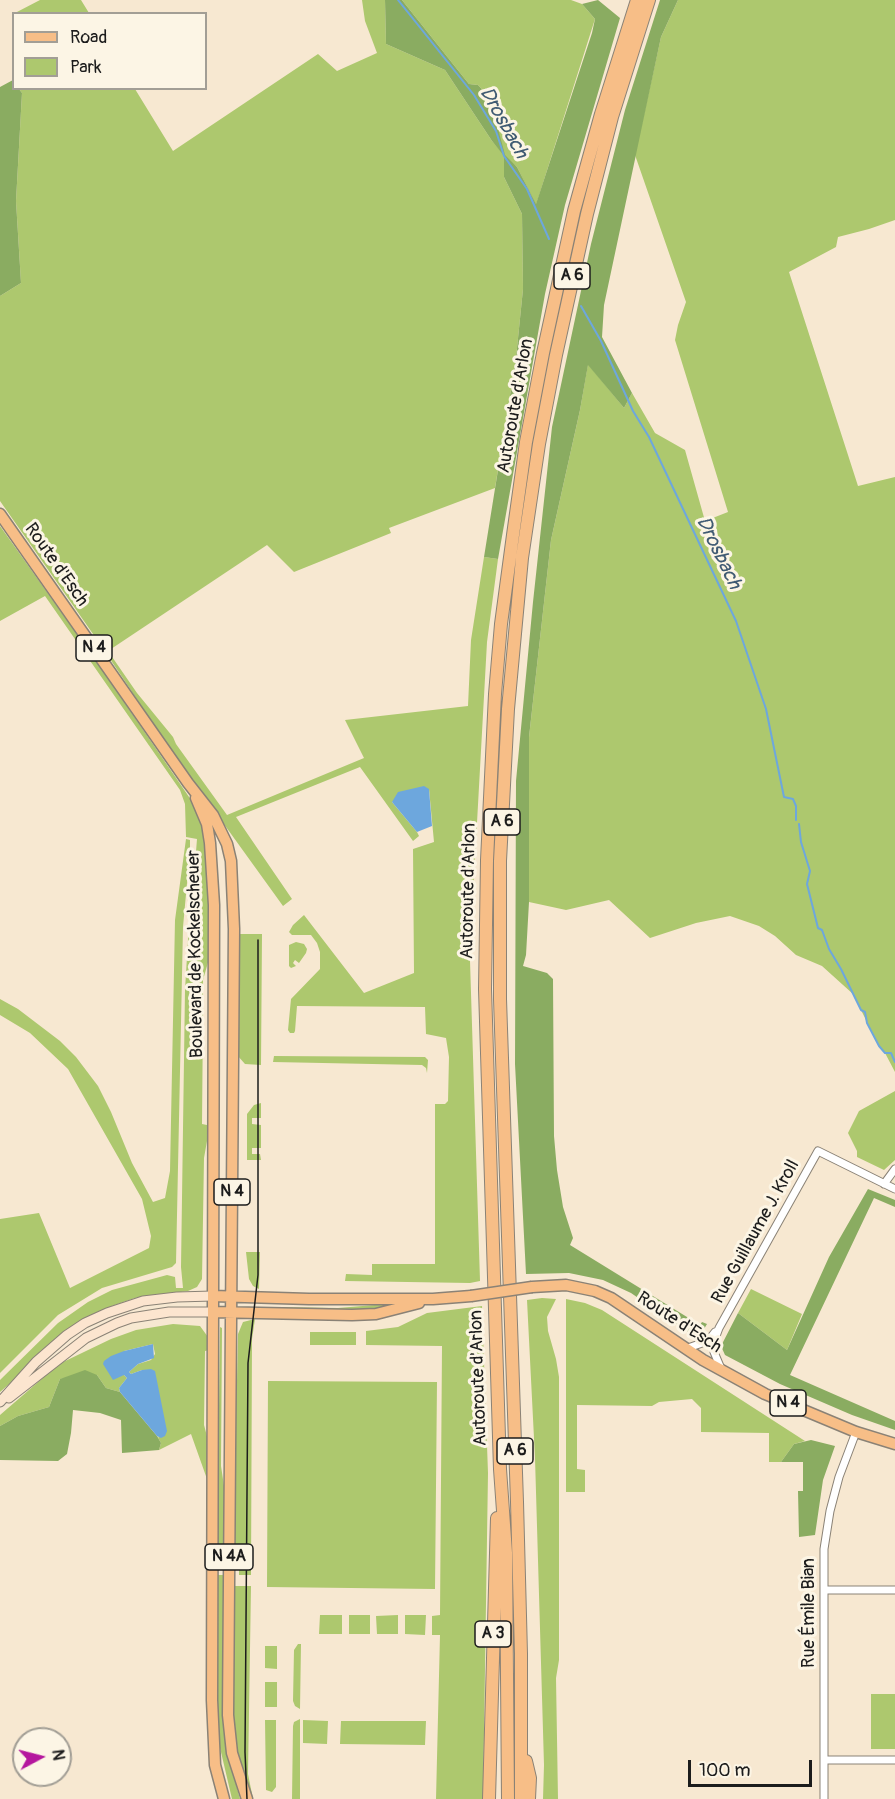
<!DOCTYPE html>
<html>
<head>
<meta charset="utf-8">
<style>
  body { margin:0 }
  #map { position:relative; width:895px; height:1799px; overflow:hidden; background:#f7e8d1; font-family:Pangolin,sans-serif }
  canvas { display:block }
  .legend { position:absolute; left:12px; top:12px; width:195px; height:78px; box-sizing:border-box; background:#fcf5e5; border:2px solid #a29e95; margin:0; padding:8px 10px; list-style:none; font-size:18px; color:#1c1c1c }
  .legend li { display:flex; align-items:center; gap:12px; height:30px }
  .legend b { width:30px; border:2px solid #a29e95 }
  .north { position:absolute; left:12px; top:1727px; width:60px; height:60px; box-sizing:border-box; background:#fcf5e5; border:2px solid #a29e95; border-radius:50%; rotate:83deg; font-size:16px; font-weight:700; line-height:24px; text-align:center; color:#1c1c1c }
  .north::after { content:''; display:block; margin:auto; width:21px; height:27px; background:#b5179e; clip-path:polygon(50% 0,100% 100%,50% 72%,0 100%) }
  .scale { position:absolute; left:688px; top:1760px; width:124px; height:27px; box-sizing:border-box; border:3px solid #1c1c1c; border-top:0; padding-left:8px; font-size:18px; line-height:21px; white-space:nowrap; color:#1c1c1c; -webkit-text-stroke:4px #fcf5e5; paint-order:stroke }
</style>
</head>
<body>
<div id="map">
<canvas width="895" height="1799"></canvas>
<ul class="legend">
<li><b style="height:8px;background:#f7be87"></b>Road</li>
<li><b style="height:16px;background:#adc86e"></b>Park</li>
</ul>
<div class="north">N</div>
<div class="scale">100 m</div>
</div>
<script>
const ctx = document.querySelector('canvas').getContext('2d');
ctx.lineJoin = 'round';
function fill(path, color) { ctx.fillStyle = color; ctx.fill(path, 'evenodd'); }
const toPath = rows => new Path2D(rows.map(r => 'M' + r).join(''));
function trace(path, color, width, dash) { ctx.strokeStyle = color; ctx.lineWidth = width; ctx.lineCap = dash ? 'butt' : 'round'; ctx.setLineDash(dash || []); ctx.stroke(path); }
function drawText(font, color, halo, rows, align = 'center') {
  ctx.font = font + ' Pangolin,sans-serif'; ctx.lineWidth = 6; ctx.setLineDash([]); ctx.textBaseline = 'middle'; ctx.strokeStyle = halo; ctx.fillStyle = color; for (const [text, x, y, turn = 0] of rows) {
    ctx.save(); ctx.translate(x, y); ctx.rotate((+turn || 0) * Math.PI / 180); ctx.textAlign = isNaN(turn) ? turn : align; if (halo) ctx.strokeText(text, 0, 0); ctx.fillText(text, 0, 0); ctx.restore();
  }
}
const green = toPath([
  [40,0,81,0,89,13,15,13],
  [362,0,385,0,386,44,445,70,492,141,504,155,490,98,478,85,469,84,402,0,571,0,582,4,595,19,536,205,517,167,504,156,504,177,522,214,523,289,516,358,495,488,389,528,391,533,294,572,267,545,108,651,137,693,173,737,176,744,227,815,364,758,345,720,468,706,471,640,484,557,498,559,487,642,472,913,470,961,480,1281,470,1283,345,1281,346,1274,372,1275,372,1264,435,1264,435,1104,445,1104,448,1101,449,1057,446,1038,426,1034,425,1007,297,1006,295,1031,294,1033,290,1033,288,1030,291,999,320,969,320,952,317,943,311,935,292,935,289,932,293,925,304,915,364,993,414,973,413,849,434,842,429,789,392,802,417,832,419,836,413,841,360,767,236,817,292,899,283,906,177,759,106,653,107,651,100,644,0,501,0,296,21,283,16,201,22,93,19,89,135,89,173,151,318,54,337,71,377,53,365,21],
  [678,0,895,0,895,220,869,229,838,237,836,247,789,272,858,486,895,477,895,1072,885,1053,879,1046,853,994,822,966,796,955,775,936,759,926,730,916,696,923,650,938,609,900,566,910,529,902,526,764,551,540,580,410,588,364,624,408,632,393,655,433,685,450,705,521,728,512,675,340,678,325,686,302,635,155,661,37],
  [0,526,96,661,200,813,209,866,209,959,203,980,203,1013,202,1124,207,1125,207,1141,204,1158,202,1279,197,1287,188,1291,135,1298,112,1306,80,1322,0,1392,0,1380,58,1323,88,1302,112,1290,167,1275,175,1277,176,1288,183,1288,181,1267,185,990,189,923,193,919,200,917,200,909,195,907,192,902,197,839,186,837,185,804,180,790,45,596,0,621],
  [186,839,190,840,190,850,183,927,176,1263,172,1267,102,1288,58,1315,0,1373,0,1219,39,1213,70,1288,149,1248,151,1236,142,1199,68,1069,30,1033,0,1015,0,999,18,1009,60,1041,76,1057,98,1086,111,1112,132,1163,153,1202,165,1198,170,1171,175,920],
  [237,934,262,934,261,1065,245,1064,237,1055],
  [296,942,304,944,307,949,306,953,299,963,295,960,293,963,296,966,291,968,289,966,289,945],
  [274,1056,425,1057,428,1060,427,1073,426,1068,422,1065,273,1062],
  [895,1091,895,1160,884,1170,857,1157,857,1151,848,1133,859,1111],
  [261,1103,261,1118,252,1118,252,1124,261,1125,261,1148,252,1148,252,1154,260,1154,261,1160,247,1160,247,1114,254,1105],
  [246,1252,260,1252,259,1289,253,1286,249,1279],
  [751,1289,802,1314,787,1350,738,1313],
  [542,1298,556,1299,547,1317,548,1331,556,1359,559,1377,559,1660,556,1678,558,1799,543,1799,544,1765,535,1458,527,1300],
  [566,1299,585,1303,602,1310,805,1441,794,1444,781,1462,769,1462,769,1433,701,1432,701,1408,692,1399,659,1402,652,1406,577,1405,577,1469,585,1470,585,1492,566,1492],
  [387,1304,387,1307,383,1308,368,1310,276,1310,276,1307,338,1308],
  [482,1306,488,1473,483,1799,436,1799,440,1635,432,1635,432,1616,440,1615,442,1346,366,1345,366,1331,398,1327,427,1313],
  [255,1319,252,1339,251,1575,239,1575,239,1565,232,1564,234,1402,237,1381,238,1334,243,1322],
  [173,1324,200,1326,208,1337,210,1350,205,1351,204,1425,208,1440,209,1477,207,1479,191,1434,159,1450,161,1443,157,1436,159,1438,142,1370,131,1374,129,1372,138,1364,151,1360,155,1354,153,1344,124,1351,124,1375,127,1378,119,1388,120,1392,106,1388,97,1375,60,1379,49,1407,18,1416,0,1426,0,1415,59,1364,111,1339,136,1330],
  [220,1327,222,1328,221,1466,224,1486,224,1564,217,1564],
  [310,1332,356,1332,356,1345,310,1345],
  [268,1381,437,1382,435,1589,267,1587],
  [217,1575,224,1575,224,1732,228,1754,240,1799,232,1799,217,1735],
  [233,1586,251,1586,248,1774,253,1799,251,1799,240,1768,232,1725],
  [320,1615,342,1615,342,1634,319,1634],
  [349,1615,370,1615,370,1634,349,1634],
  [398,1615,398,1634,377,1634,376,1616],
  [405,1615,426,1615,425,1635,405,1634],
  [298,1644,301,1644,300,1709,295,1706,293,1701,294,1650],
  [265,1646,277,1646,277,1669,265,1668],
  [265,1682,277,1682,277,1707,265,1707],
  [871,1694,895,1694,895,1749,871,1749],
  [300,1719,300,1799,292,1799,293,1726,294,1722],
  [265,1720,276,1720,276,1787,272,1792,266,1790],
  [303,1720,328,1721,327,1744,303,1743],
  [341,1721,426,1721,425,1745,340,1744]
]);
const forest = toPath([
  [385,0,402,0,469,84,478,85,490,98,505,155,517,167,536,204,592,33,595,19,582,4,598,0,620,18,565,205,545,294,498,559,484,557,516,358,523,289,522,214,504,177,504,156,492,141,445,70,386,44],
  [660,0,678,0,661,37,604,305,602,337,632,393,624,408,588,365,580,410,551,540,529,737,529,902,526,955,523,966,547,973,553,979,554,1136,557,1170,563,1207,573,1238,570,1245,700,1325,702,1322,707,1324,704,1329,691,1334,631,1293,603,1280,569,1273,526,1274,515,1064,516,781,533,602,552,427,591,244,625,110],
  [13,80,14,88,19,89,22,93,16,201,21,283,0,296,0,87],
  [868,1189,895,1200,895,1207,874,1198,790,1375,895,1421,895,1430,852,1415,780,1384,725,1355,721,1346,738,1313,787,1350,829,1257],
  [85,1370,97,1375,106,1388,120,1392,157,1436,161,1443,159,1450,122,1453,121,1420,100,1413,73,1410,71,1433,67,1454,58,1461,0,1460,0,1426,18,1416,49,1407,60,1379],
  [811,1440,835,1446,823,1480,815,1535,799,1537,798,1491,803,1491,803,1462,781,1462,794,1444]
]);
const water = toPath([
  [424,786,429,789,432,826,417,832,392,802,398,792],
  [153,1344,154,1358,138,1364,129,1372,131,1374,142,1370,151,1369,155,1371,167,1431,165,1436,161,1438,157,1436,120,1392,119,1388,127,1378,124,1375,113,1380,103,1364,104,1361,111,1356,124,1351]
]);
const stream = toPath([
  [398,0,474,95,496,131,504,156,527,189,549,239],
  [581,306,601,341,633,411,649,437,736,621,766,709,784,797,793,799,796,806,796,820],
  [799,824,801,842,810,871,807,884,818,928,822,930,829,949,841,969,861,1010,865,1012,867,1023,879,1046,885,1053,891,1053,895,1062]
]);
const minor = toPath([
  [884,1184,895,1169],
  [685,1349,708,1341,715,1332],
  [722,1371,714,1352,713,1344,719,1328,818,1151,895,1189],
  [824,1590,895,1590],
  [824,1760,895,1760],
  [824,1799,824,1549,830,1511,839,1477,856,1432]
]);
const secondary = toPath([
  [9,1398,86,1338,117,1323,131,1318,169,1312,213,1312],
  [0,1402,36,1362,67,1335,85,1323,107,1313,143,1301,177,1297,213,1296]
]);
const primary = toPath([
  [0,514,188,783,213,815,227,844,231,861,234,929,228,1715,232,1753,247,1799],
  [196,798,207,824,210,843,214,905,212,1700,215,1765,224,1799],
  [532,1287,566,1285,595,1291,611,1298,703,1360,765,1394,856,1432,895,1444],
  [213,1296,309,1299,433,1299,471,1296],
  [213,1312,352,1315,376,1314,419,1303]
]);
const motorway = toPath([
  [526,1761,530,1778,529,1799],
  [489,1799,497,1518],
  [508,1799,506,1553,500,1469,485,989,487,860,495,694,501,624,513,535,526,442,543,353,574,211,601,114,637,0],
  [521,1799,521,1654,517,1502,500,999,500,861,508,709,522,558,539,444,556,355,587,214,612,117,649,0]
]);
const tram = toPath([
  [247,1799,245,1752,248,1363,258,1275,258,940]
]);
const primaryBridge = toPath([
  [471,1296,532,1287]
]);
const shields = [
  [572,276,36],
  [94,648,36],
  [502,822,36],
  [232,1192,36],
  [788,1403,36],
  [515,1451,36],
  [229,1557,48],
  [493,1634,36]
];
const shieldNames = [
  ["A 6",572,276],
  ["N 4",94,648],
  ["A 6",502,822],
  ["N 4",232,1192],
  ["N 4",788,1403],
  ["A 6",515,1451],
  ["N 4A",229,1557],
  ["A 3",493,1634]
];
const streetNames = [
  ["Autoroute d'Arlon",516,406,-80],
  ["Route d'Esch",56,565,55],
  ["Autoroute d'Arlon",469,891,-89],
  ["Boulevard de Kockelscheuer",196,954,-91],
  ["Rue Guillaume J. Kroll",756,1232,-61],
  ["Route d'Esch",679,1323,33],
  ["Autoroute d'Arlon",479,1378,-92],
  ["Rue Émile Bian",809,1613,-90]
];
const waterNames = [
  ["Drosbach",503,123,61],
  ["Drosbach",718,553,64]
];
fill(green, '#adc86e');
fill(forest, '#8aac61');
fill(water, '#6da7dd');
trace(stream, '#6da7dd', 2);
trace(minor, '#8a8276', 9);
trace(secondary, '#8a8276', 11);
trace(primary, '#8a8276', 13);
trace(motorway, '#8a8276', 14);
trace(minor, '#fff', 7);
trace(secondary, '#fce5cf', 9);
trace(primary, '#f7be87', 10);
trace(motorway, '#f7be87', 12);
trace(tram, '#1c1c1c', 1.5);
trace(primaryBridge, '#8a8276', 13, []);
trace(primaryBridge, '#f7be87', 10);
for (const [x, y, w] of shields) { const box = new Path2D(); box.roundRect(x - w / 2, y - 13, w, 26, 4.5); ctx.fillStyle = '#fcf5e5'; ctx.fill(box); trace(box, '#1c1c1c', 1.5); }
drawText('bold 16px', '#1c1c1c', null, shieldNames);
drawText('18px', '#1c1c1c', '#fcf5e5', streetNames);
drawText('italic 20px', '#405b73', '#fcf5e5', waterNames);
</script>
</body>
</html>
